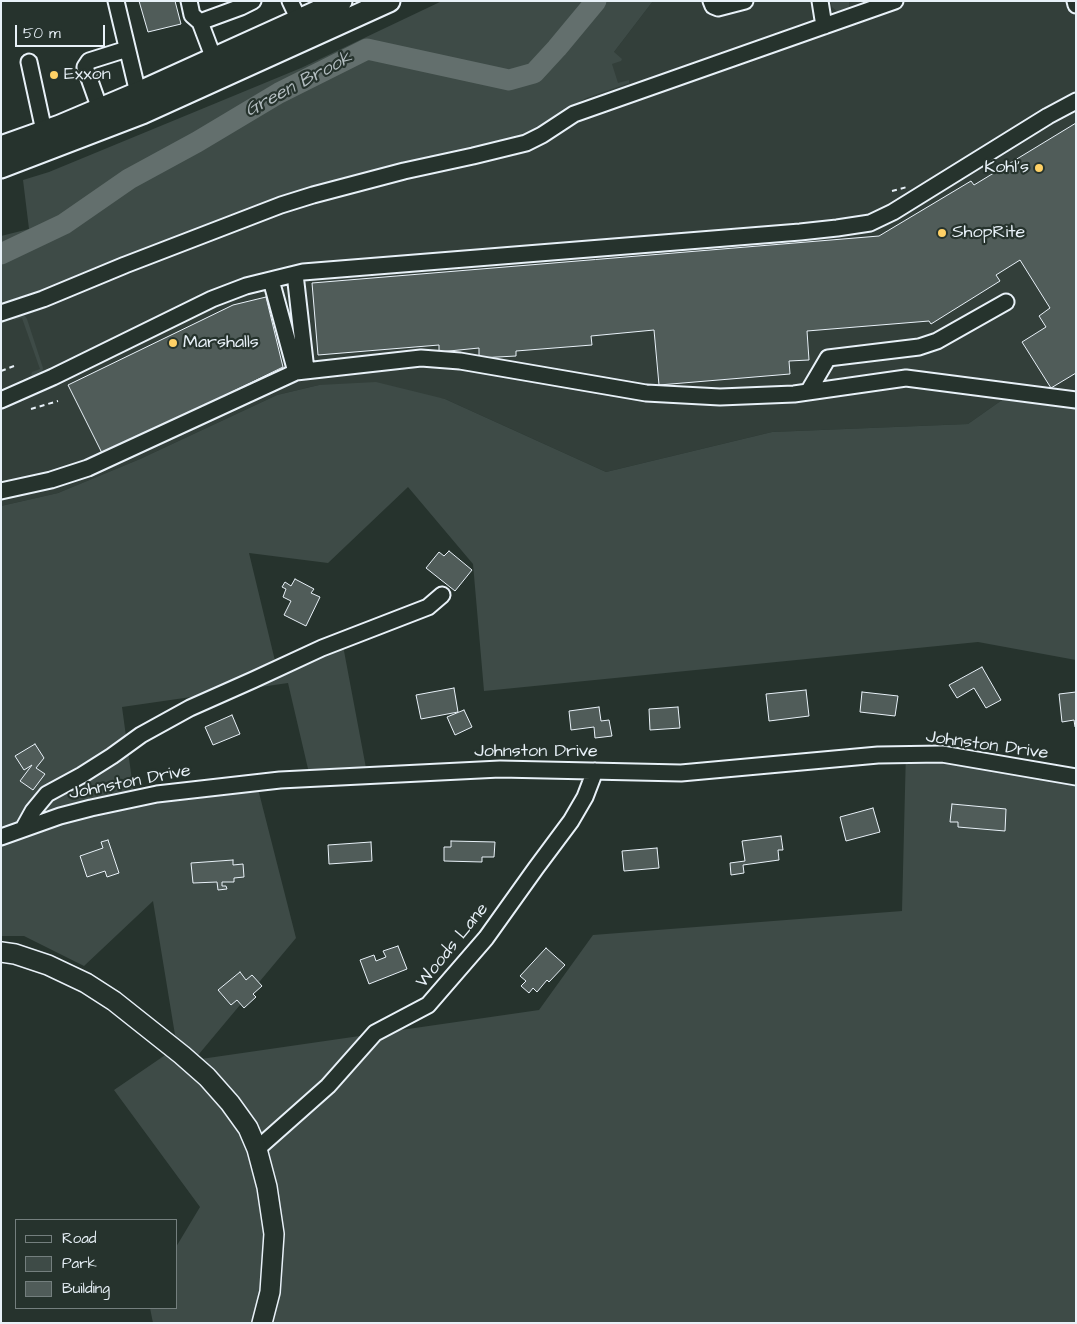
<!DOCTYPE html>
<html>
<head>
<meta charset="utf-8">
<style>
  body { margin:0 }
  #map { position:relative; width:1077px; height:1324px; overflow:hidden; background:#26332d; font-family:"Architects Daughter",sans-serif }
  canvas { display:block }
  .frame { position:absolute; inset:0; border:2px solid #e8f1f8; pointer-events:none }
  .legend { position:absolute; left:15px; top:1219px; width:162px; height:90px; box-sizing:border-box; background:#26332d; border:1px solid #747f7e; margin:0; padding:6px 9px; list-style:none; font-size:15px; color:#e8f1f8 }
  .legend li { display:flex; align-items:center; gap:10px; height:25px }
  .legend b { width:25px; border:1px solid #747f7e }
  .scale { position:absolute; left:15px; top:25px; width:90px; height:22px; box-sizing:border-box; border:2px solid #e8f1f8; border-top:0; padding-left:6px; font-size:15px; line-height:18px; white-space:nowrap; color:#e8f1f8; -webkit-text-stroke:4px #26332d; paint-order:stroke }
</style>
</head>
<body>
<div id="map">
<canvas width="1077" height="1324"></canvas>
<div class="frame"></div>
<ul class="legend">
<li><b style="height:6px;background:#26332d"></b>Road</li>
<li><b style="height:14px;background:#3e4b47"></b>Park</li>
<li><b style="height:14px;background:#505c59"></b>Building</li>
</ul>
<div class="scale">50 m</div>
</div>
<script>
const ctx = document.querySelector('canvas').getContext('2d');
ctx.lineJoin = 'round';
function fill(path, color) { ctx.fillStyle = color; ctx.fill(path, 'evenodd'); }
const toPath = rows => new Path2D(rows.map(r => 'M' + r).join(''));
function trace(path, color, width, dash) { ctx.strokeStyle = color; ctx.lineWidth = width; ctx.lineCap = dash ? 'butt' : 'round'; ctx.setLineDash(dash || []); ctx.stroke(path); }
function drawText(font, color, halo, rows, align = 'center') {
  ctx.font = font + ' "Architects Daughter",sans-serif'; ctx.lineWidth = 4.5; ctx.setLineDash([]); ctx.textBaseline = 'middle'; ctx.strokeStyle = halo; ctx.fillStyle = color; for (const [text, x, y, turn = 0] of rows) {
    ctx.save(); ctx.translate(x, y); ctx.rotate((+turn || 0) * Math.PI / 180); ctx.textAlign = isNaN(turn) ? turn : align; if (halo) ctx.strokeText(text, 0, 0); ctx.fillText(text, 0, 0); ctx.restore();
  }
}
const built = toPath([
  [653,1,1076,1,1076,408,1002,400,968,424,772,432,606,472,445,399,319,385,277,395,140,459,58,493,1,506,1,306,305,190,416,160,469,148,522,138,614,52]
]);
const green = toPath([
  [442,1,653,1,614,52,622,59,621,61,612,64,618,83,629,80,629,83,586,98,575,105,575,104,549,123,522,138,469,148,416,160,305,190,86,275,1,306,1,236,29,229,23,180,49,172,301,68],
  [830,1,849,1,849,9,847,11,840,13,838,12,832,7],
  [21,315,25,316,27,319,43,368,42,373,34,377,31,375,32,372,40,369,22,318,14,320,13,318],
  [376,382,445,399,606,472,772,432,968,424,1002,400,1076,408,1076,660,978,642,484,691,473,564,408,487,328,563,249,553,276,665,341,635,366,768,309,773,288,683,122,707,134,795,255,777,296,938,194,1060,539,1010,593,935,902,911,906,750,1076,774,1075,1323,153,1323,150,1308,176,1308,176,1247,200,1207,114,1090,177,1047,153,901,84,966,24,936,1,936,1,506,58,493,140,459,277,395,319,385]
]);
const river = toPath([
  [1,254,64,224,129,179,197,142,279,93,367,49,509,80,534,73,557,48,596,1]
]);
const building = toPath([
  [139,1,175,1,181,24,148,32,139,1],
  [1076,123,1076,373,1051,388,1022,342,1046,327,1039,316,1050,308,1020,260,996,275,1000,281,931,324,929,321,807,331,809,360,789,361,790,374,659,385,654,330,591,336,592,345,516,351,516,356,479,358,479,348,439,352,439,345,318,355,312,283,879,236,971,181,974,185,1076,123],
  [266,297,283,367,103,455,68,385,233,305,266,297],
  [449,551,472,570,455,591,426,568,439,552,444,556,449,551],
  [295,579,314,589,311,593,320,597,306,626,284,615,291,601,283,597,286,589,282,587,285,582,291,586,295,579],
  [982,667,1001,700,986,708,974,688,957,698,949,685,982,667],
  [454,688,458,712,421,719,416,695,454,688],
  [806,690,809,716,769,721,766,694,806,690],
  [862,692,898,696,895,716,860,712,862,692],
  [1076,692,1076,727,1075,727,1074,720,1062,722,1059,694,1076,692],
  [599,707,601,721,609,720,612,736,595,738,594,727,571,730,569,711,599,707],
  [678,707,680,728,650,730,649,709,678,707],
  [464,710,472,727,455,735,447,717,464,710],
  [232,715,240,734,213,745,205,727,232,715],
  [35,744,44,758,36,768,45,774,33,790,20,781,32,765,24,770,15,756,35,744],
  [952,804,1006,809,1005,831,958,827,958,822,950,822,952,804],
  [873,808,880,832,846,841,840,817,873,808],
  [781,836,783,850,778,850,779,860,743,865,744,873,731,875,730,863,745,861,742,841,781,836],
  [108,840,119,873,107,877,105,871,87,877,80,856,103,848,101,842,108,840],
  [451,841,495,842,494,857,482,857,482,862,444,861,444,847,451,847,451,841],
  [371,842,372,861,329,864,328,845,371,842],
  [657,848,659,868,624,871,622,851,657,848],
  [233,860,233,865,243,864,244,877,234,878,234,882,222,882,222,886,226,886,227,889,218,890,217,882,193,883,191,863,233,860],
  [398,946,407,969,369,984,360,960,374,955,376,961,386,957,383,951,398,946],
  [546,948,565,965,549,982,547,980,537,992,533,988,529,993,521,986,526,981,520,976,546,948],
  [240,972,246,980,252,975,262,986,253,994,256,997,244,1008,237,1000,231,1005,218,990,240,972]
]);
const path = toPath([
  [1076,74,1076,76],
  [892,191,907,187],
  [1,371,14,366],
  [31,409,58,401]
]);
const minor = toPath([
  [116,1,138,93],
  [189,1,192,15,200,22],
  [290,1,299,20],
  [711,1,713,6,718,8,745,1],
  [820,1,824,26],
  [1075,1,1076,5],
  [214,59,200,22,241,7,253,1],
  [29,62,44,131],
  [100,109,85,67,89,61,127,49],
  [295,274,306,370],
  [271,280,296,372],
  [1,313,43,299,125,265,281,205,313,195,404,171,473,156,526,143,542,135,574,114,895,1],
  [808,392,828,358,919,347,937,341,1006,302],
  [1,400,53,377,212,299,246,286,303,272,800,232,837,228,870,223,893,212,1048,116,1076,101],
  [1,491,51,480,88,468,296,372,421,358,460,361,646,393,720,397,794,394,906,378,1076,400],
  [23,829,33,811,47,794,82,775,112,756,141,735,190,708,253,680,322,648,428,607,442,595],
  [1,837,60,816,91,808,157,794,280,780,500,769,681,773,878,755,942,754,1076,777],
  [257,1149,328,1086,375,1033,428,1005,486,938,536,868,571,821,585,797,595,771]
]);
const major = toPath([
  [1,952,15,954,48,965,86,983,114,1001,182,1055,207,1077,230,1103,248,1128,257,1149,267,1187,274,1234,270,1292,262,1323]
]);
const highway = toPath([
  [1,147,60,126,138,93,341,1],
  [1,167,142,113,389,1]
]);
const markers = [
  [54,75,5,"#ffd166"],
  [1039,168,5,"#ffd166"],
  [942,233,5,"#ffd166"],
  [173,343,5,"#ffd166"]
];
const poiNames = [
  ["Exxon",64,75],
  ["Kohl's",1029,168,"right"],
  ["ShopRite",952,233],
  ["Marshalls",183,343]
];
const streetNames = [
  ["Johnston Drive",987,746,8],
  ["Johnston Drive",536,752],
  ["Johnston Drive",130,783,-11],
  ["Woods Lane",453,946,-51]
];
const waterNames = [
  ["Green Brook",299,85,-28]
];
fill(built, '#333f3a');
fill(green, '#3e4b47');
trace(river, '#636f6d', 21);
fill(building, '#505c59');
trace(building, '#e8f1f8', 1);
trace(minor, '#e8f1f8', 19);
trace(major, '#e8f1f8', 22);
trace(highway, '#e8f1f8', 25);
trace(path, '#e8f1f8', 2, [5, 4]);
trace(minor, '#26332d', 15);
trace(major, '#26332d', 19);
trace(highway, '#26332d', 21);
for (const [x, y, r, color] of markers) { const dot = new Path2D(); dot.arc(x, y, r, 0, 2 * Math.PI); ctx.fillStyle = color; ctx.fill(dot); trace(dot, '#26332d', 2); }
drawText('18px', '#e8f1f8', '#26332d', poiNames, 'left');
drawText('18px', '#e8f1f8', '#26332d', streetNames);
drawText('italic 19px', '#b3bdc0', '#26332d', waterNames);
</script>
</body>
</html>
